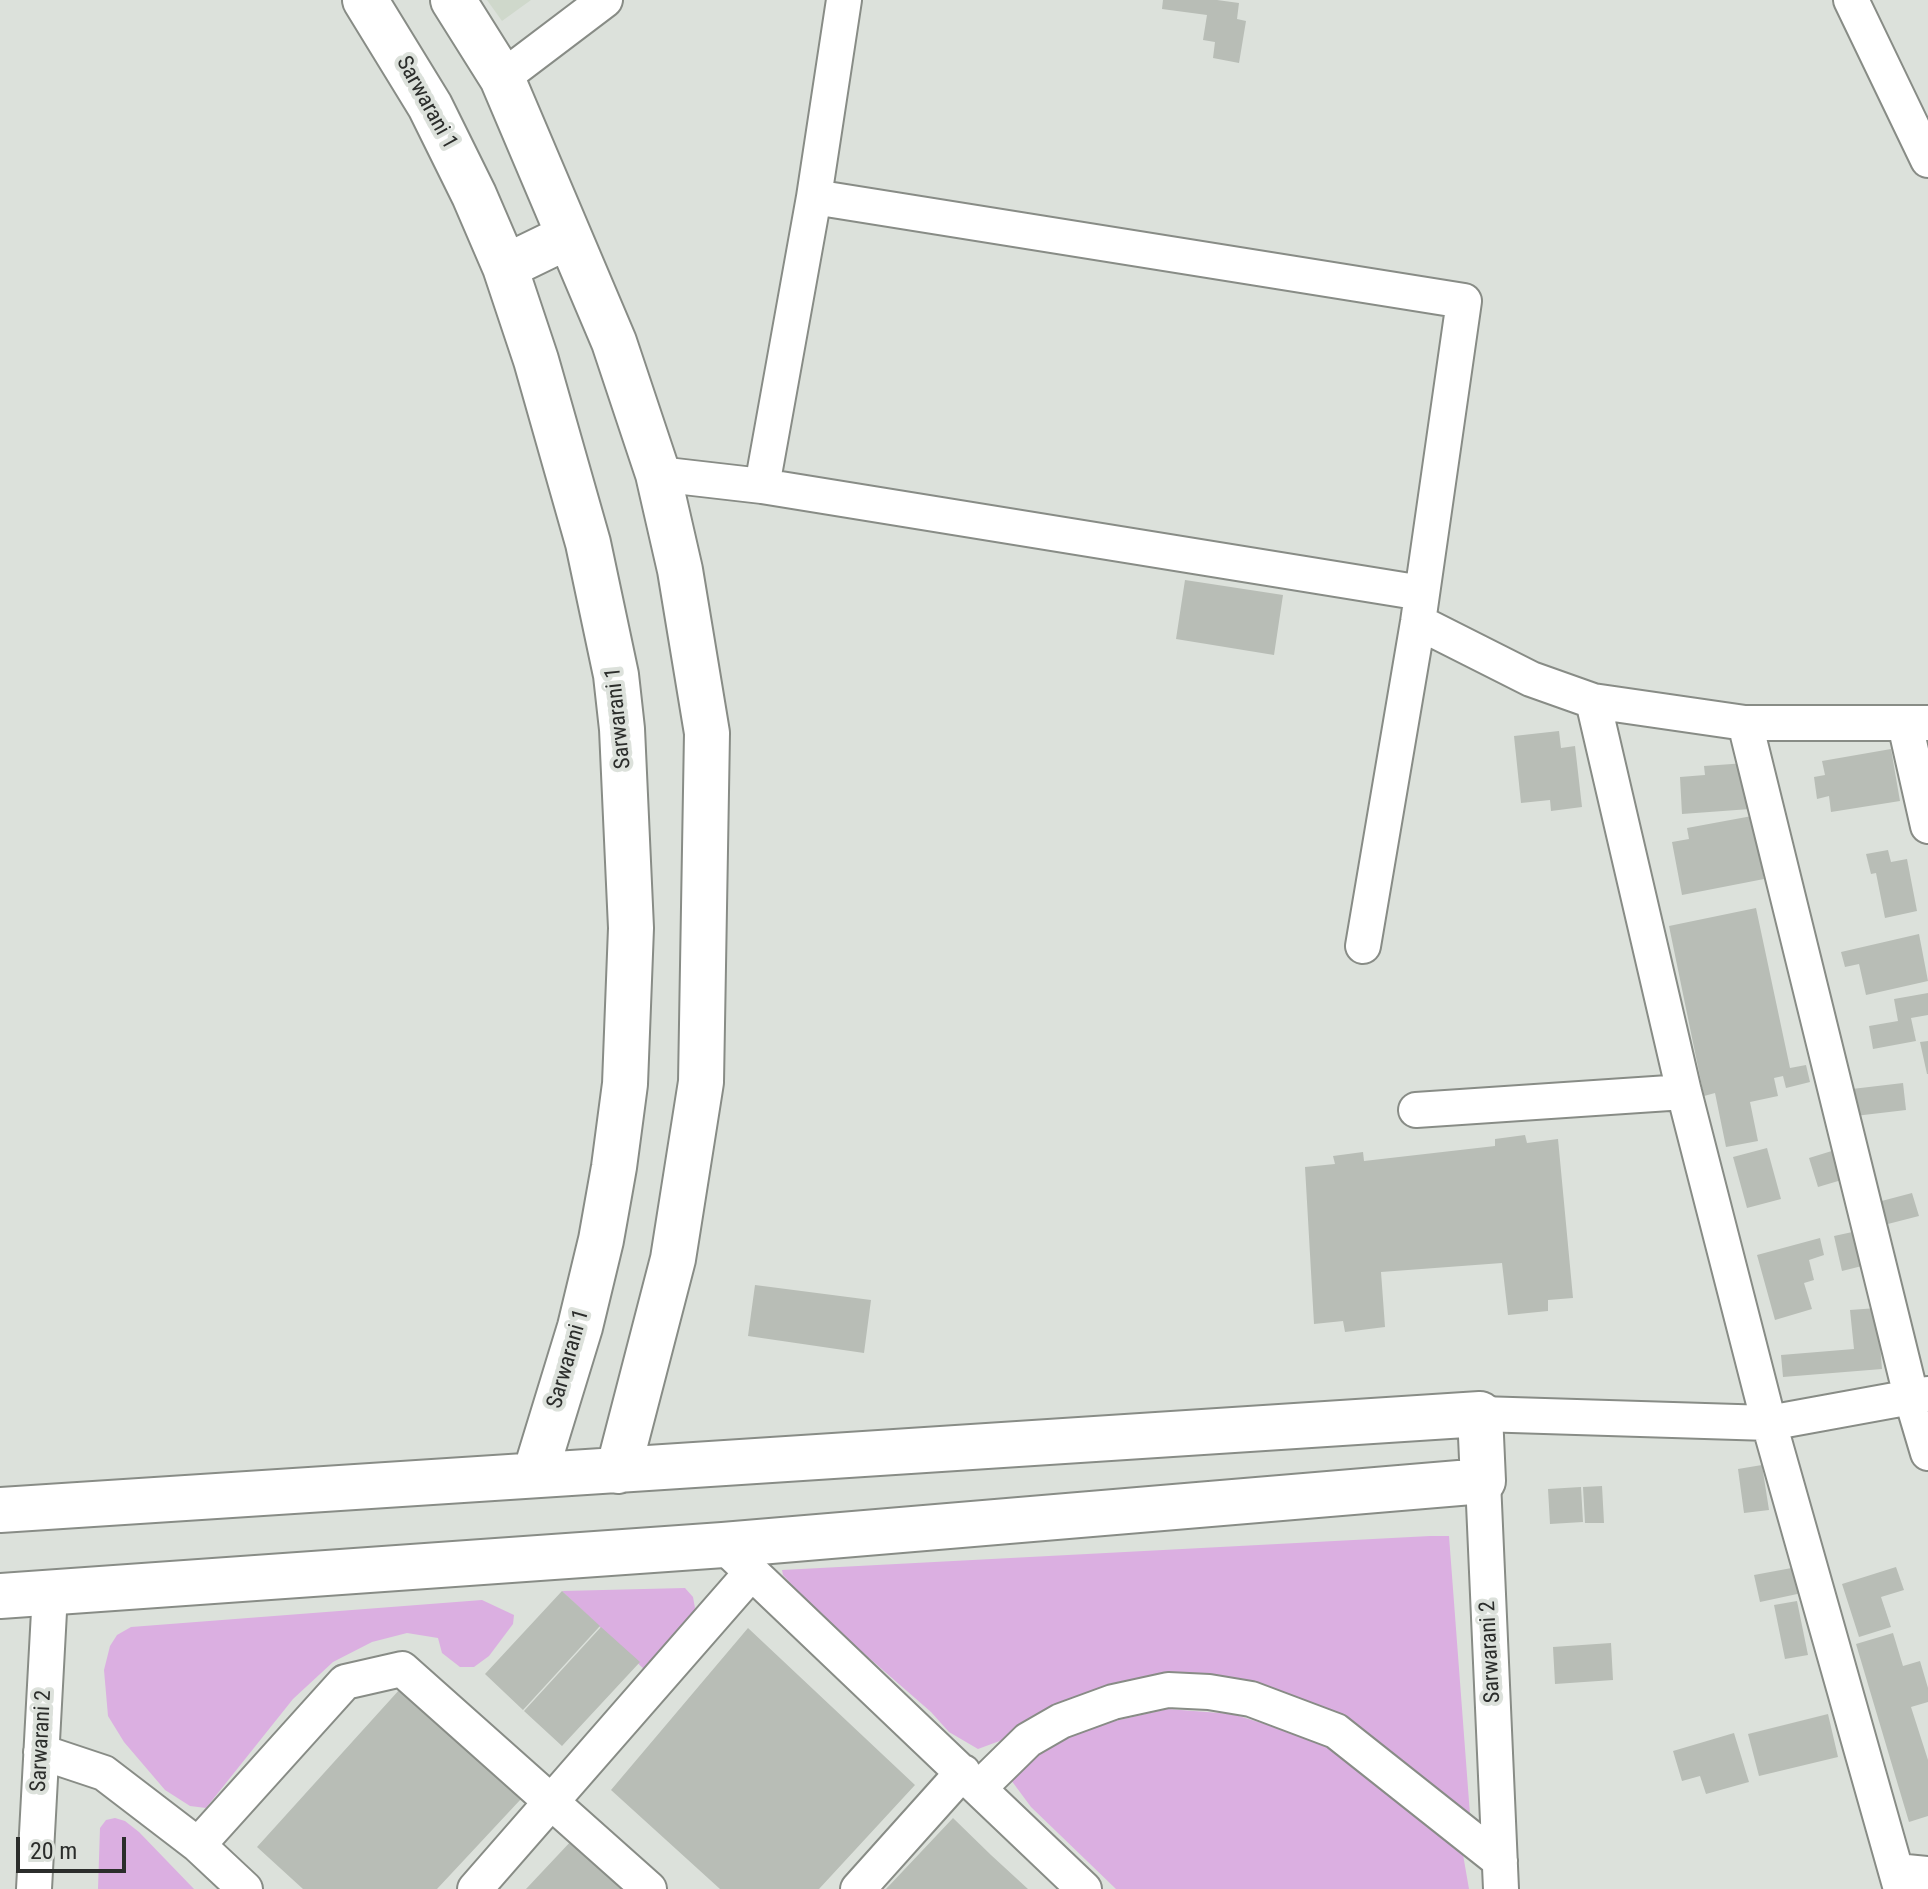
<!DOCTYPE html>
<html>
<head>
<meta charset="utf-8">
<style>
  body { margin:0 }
  #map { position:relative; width:1928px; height:1889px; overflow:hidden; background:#dce1db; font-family:"Roboto Condensed",sans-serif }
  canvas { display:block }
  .scale { position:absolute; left:16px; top:1837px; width:110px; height:36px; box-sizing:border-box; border:4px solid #2b2d2b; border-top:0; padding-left:10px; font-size:24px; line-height:28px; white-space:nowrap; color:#2b2d2b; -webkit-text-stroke:6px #dce1db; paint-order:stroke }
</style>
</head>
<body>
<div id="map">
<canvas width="1928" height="1889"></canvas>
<div class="scale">20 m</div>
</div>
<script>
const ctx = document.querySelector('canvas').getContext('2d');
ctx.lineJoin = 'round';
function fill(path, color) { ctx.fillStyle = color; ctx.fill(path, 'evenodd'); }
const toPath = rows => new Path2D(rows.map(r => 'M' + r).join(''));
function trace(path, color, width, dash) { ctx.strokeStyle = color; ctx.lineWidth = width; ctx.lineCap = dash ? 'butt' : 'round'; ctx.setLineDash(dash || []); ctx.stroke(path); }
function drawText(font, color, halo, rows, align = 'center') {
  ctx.font = font + ' "Roboto Condensed",sans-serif'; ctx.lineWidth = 8; ctx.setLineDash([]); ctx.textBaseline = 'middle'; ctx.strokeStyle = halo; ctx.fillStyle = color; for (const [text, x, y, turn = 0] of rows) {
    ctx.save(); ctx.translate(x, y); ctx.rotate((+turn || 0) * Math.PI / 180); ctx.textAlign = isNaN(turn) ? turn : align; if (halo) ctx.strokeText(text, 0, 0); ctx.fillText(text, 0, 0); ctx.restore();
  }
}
const built = toPath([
  [487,0,531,0,502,21]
]);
const green = toPath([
  [1430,1536,1449,1536,1471,1828,1349,1725,1302,1700,1230,1677,1188,1673,1146,1676,1110,1688,1013,1736,978,1749,949,1732,931,1712,837,1630,804,1598,783,1575,782,1570],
  [685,1588,693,1597,695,1608,693,1619,647,1672,562,1591],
  [482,1600,514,1615,513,1624,489,1656,474,1667,460,1667,442,1653,438,1638,407,1633,372,1642,333,1662,293,1699,206,1808,190,1806,165,1790,124,1742,108,1716,104,1670,110,1646,117,1635,131,1627],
  [1168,1709,1232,1714,1308,1737,1379,1775,1461,1843,1469,1889,1116,1889,1031,1807,1011,1780,1013,1765,1061,1733],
  [115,1818,125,1821,139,1832,194,1889,98,1889,100,1828,106,1820]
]);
const building = toPath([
  [1163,0,1217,0,1239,3,1237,19,1246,21,1239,63,1213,58,1215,42,1203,40,1207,15,1162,9],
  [1185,580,1283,595,1274,655,1176,639],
  [1559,731,1561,748,1575,746,1582,807,1551,811,1550,800,1521,803,1514,736],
  [1891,749,1900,801,1831,812,1829,796,1817,799,1814,777,1825,775,1822,761],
  [1746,763,1750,809,1682,814,1680,777,1705,775,1704,766],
  [1752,816,1764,879,1682,895,1672,842,1689,839,1687,828],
  [1888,850,1891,862,1907,859,1917,911,1885,918,1876,873,1871,874,1866,854],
  [1756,908,1790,1068,1806,1065,1810,1082,1786,1088,1783,1076,1774,1078,1778,1096,1750,1102,1758,1141,1726,1147,1715,1093,1704,1096,1669,926],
  [1919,934,1928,981,1866,995,1859,964,1845,967,1841,952],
  [1928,993,1928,1015,1911,1018,1916,1041,1873,1049,1869,1026,1898,1021,1894,999],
  [1928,1041,1928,1074,1927,1074,1920,1042],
  [1903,1083,1906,1110,1855,1116,1852,1089],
  [1525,1135,1527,1143,1558,1139,1573,1298,1548,1300,1548,1311,1508,1315,1502,1263,1381,1272,1385,1327,1345,1332,1343,1321,1314,1324,1305,1167,1335,1164,1333,1156,1363,1152,1364,1161,1495,1146,1495,1139],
  [1767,1148,1781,1199,1747,1208,1733,1157],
  [1835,1150,1845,1179,1818,1187,1809,1158],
  [1912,1193,1919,1216,1880,1226,1874,1203],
  [1857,1231,1866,1265,1842,1271,1834,1236],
  [1820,1238,1824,1255,1809,1260,1814,1280,1804,1283,1812,1309,1775,1320,1757,1255],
  [755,1285,871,1300,864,1353,748,1336],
  [1877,1308,1882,1369,1783,1377,1781,1355,1854,1349,1850,1310],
  [1762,1465,1769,1510,1744,1513,1738,1469],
  [1602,1486,1604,1523,1585,1523,1583,1487],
  [1581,1487,1583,1522,1550,1524,1548,1489],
  [1797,1567,1802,1593,1760,1602,1754,1575],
  [1896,1567,1904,1590,1881,1597,1891,1627,1859,1637,1842,1584],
  [562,1591,600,1626,523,1710,485,1674],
  [1797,1601,1808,1655,1785,1659,1774,1605],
  [601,1627,640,1662,562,1746,524,1711],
  [748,1628,915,1785,819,1889,720,1889,611,1790],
  [1893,1633,1903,1666,1920,1661,1928,1688,1928,1702,1911,1707,1928,1760,1928,1816,1909,1822,1856,1644],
  [1611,1643,1613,1680,1555,1684,1553,1647],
  [400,1689,521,1799,437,1889,303,1889,257,1847],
  [1828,1714,1838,1757,1759,1776,1748,1734],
  [1734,1733,1749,1782,1706,1794,1700,1776,1682,1781,1673,1751],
  [953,1818,991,1855,1028,1889,886,1889],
  [573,1839,628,1889,526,1889]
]);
const minor = toPath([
  [1851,0,1928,160],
  [502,78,605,0],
  [814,197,1464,301,1418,622,1363,946],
  [658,474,762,486,1422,593],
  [762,486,814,197,844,0],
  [1418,622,1531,679,1593,701,1745,723,1928,723],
  [1593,701,1684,1092,1769,1423,1901,1889],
  [1745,723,1911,1396,1928,1453],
  [1905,724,1928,826],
  [1416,1110,1684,1092],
  [1480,1414,1769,1423,1928,1394],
  [1483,1481,1501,1889],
  [723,1545,1084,1889],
  [41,1752,104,1773,198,1845,245,1889],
  [979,1788,1028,1740,1061,1721,1113,1702,1168,1690,1209,1692,1251,1699,1336,1731,1500,1861],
  [198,1845,345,1682,402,1669,649,1889],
  [1896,1871,1928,1874],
  [34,1889,50,1593],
  [475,1889,752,1572],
  [858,1889,963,1772]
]);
const secondary = toPath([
  [365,0,430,106,474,195,505,267,536,360,588,543,616,675,622,729,631,928,625,1084,614,1167,601,1240,580,1327,535,1474],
  [453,0,502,78,614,342,658,474,680,570,707,733,701,1082,673,1259,618,1471],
  [505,267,569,236],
  [0,1510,1480,1414,1483,1481,723,1545,0,1596]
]);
const streetNames = [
  ["Sarwarani 1",426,103,61],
  ["Sarwarani 1",619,718,-96],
  ["Sarwarani 1",569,1359,-74],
  ["Sarwarani 2",1491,1652,-93],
  ["Sarwarani 2",42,1741,-87]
];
fill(built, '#cfd8cb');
fill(green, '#dbafe1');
fill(building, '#b8bdb6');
trace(minor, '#888c86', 38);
trace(secondary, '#888c86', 48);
trace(minor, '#fff', 34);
trace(secondary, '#fff', 44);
drawText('22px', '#2b2d2b', '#dce1db', streetNames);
</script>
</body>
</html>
